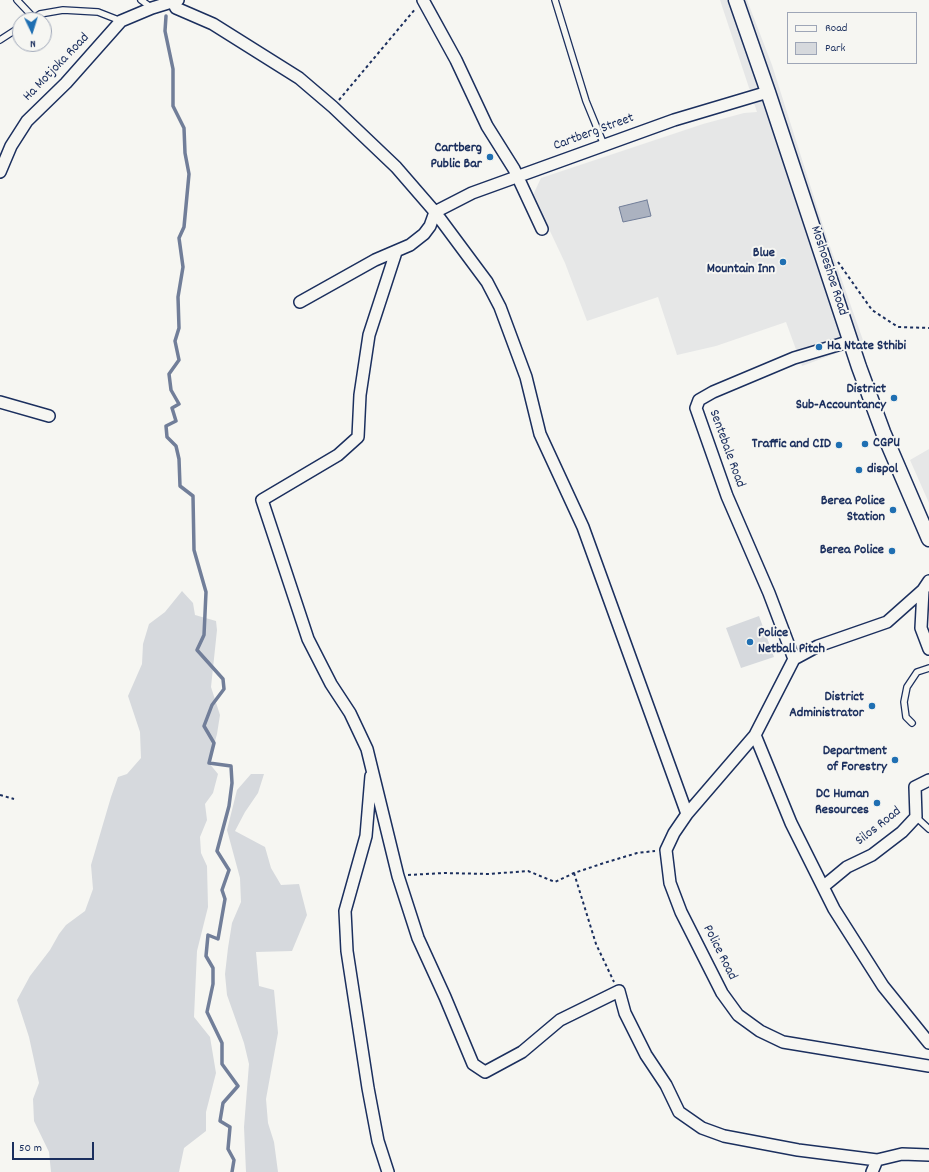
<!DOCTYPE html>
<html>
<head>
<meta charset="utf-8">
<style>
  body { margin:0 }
  #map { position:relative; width:929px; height:1172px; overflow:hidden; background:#f6f6f2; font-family:Dekko,sans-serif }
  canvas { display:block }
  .legend { position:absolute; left:787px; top:12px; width:130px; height:52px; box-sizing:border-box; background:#f6f6f2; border:1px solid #9ea6b7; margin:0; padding:5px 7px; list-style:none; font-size:12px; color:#1b2f5e }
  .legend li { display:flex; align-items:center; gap:8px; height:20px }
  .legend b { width:20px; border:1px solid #9ea6b7 }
  .north { position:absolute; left:12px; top:12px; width:40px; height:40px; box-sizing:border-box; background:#f6f6f2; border:1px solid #9ea6b7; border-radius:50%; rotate:176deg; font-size:11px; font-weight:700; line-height:16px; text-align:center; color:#1b2f5e }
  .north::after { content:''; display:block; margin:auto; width:14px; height:18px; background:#1f6fb2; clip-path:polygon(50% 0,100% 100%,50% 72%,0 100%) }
  .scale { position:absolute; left:12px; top:1142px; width:82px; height:18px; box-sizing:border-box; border:2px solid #1b2f5e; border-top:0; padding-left:5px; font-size:12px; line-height:14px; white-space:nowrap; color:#1b2f5e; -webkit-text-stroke:3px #f6f6f2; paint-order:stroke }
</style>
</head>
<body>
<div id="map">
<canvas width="929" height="1172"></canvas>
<ul class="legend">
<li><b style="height:5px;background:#f6f6f2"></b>Road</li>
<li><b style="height:11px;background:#d6d9dd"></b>Park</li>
</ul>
<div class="north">N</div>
<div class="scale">50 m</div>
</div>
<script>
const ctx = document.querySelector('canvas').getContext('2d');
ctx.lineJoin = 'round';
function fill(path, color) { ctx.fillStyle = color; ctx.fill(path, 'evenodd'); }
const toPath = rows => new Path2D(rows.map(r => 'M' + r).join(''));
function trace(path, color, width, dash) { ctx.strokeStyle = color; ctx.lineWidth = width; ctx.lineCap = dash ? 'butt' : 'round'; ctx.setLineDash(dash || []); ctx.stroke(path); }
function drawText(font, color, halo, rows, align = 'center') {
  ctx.font = font + ' Dekko,sans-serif'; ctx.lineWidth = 4; ctx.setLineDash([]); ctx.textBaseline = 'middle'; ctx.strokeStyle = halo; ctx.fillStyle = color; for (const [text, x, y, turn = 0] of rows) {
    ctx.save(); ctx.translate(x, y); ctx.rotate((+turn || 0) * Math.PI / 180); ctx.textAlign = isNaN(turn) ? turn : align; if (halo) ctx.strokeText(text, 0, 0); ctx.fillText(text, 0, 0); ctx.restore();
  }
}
const built = toPath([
  [720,0,747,0,772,65,826,235,864,343,802,366,786,322,716,346,677,355,658,297,587,321,565,263,533,195,541,178,703,124,744,113,757,112],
  [929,449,929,503,910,460]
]);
const green = toPath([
  [182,591,193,603,195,615,216,621,217,630,211,687,220,715,217,734,209,763,218,774,213,793,205,804,207,820,200,837,201,853,207,866,208,907,197,951,194,1017,210,1037,216,1073,206,1112,206,1131,184,1148,179,1172,51,1172,49,1152,34,1121,33,1099,39,1083,29,1037,17,1000,30,976,50,950,59,934,66,925,85,911,93,889,91,865,111,797,118,777,127,774,141,758,140,732,128,696,142,664,143,644,149,624,165,612],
  [759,616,774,657,741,668,726,628],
  [251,774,264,774,258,793,245,812,235,831,265,847,271,868,281,885,299,884,307,915,292,951,256,952,259,986,274,990,278,1033,266,1099,268,1123,274,1142,278,1172,246,1172,244,1127,249,1064,244,1043,227,995,225,974,228,948,232,923,241,902,240,878,227,830,237,790]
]);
const water = toPath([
  [647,200,651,216,623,222,619,207,647,200]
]);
const stream = toPath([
  [166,16,165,31,173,69,173,106,184,128,185,153,189,174,184,227,179,238,183,267,178,297,179,328,175,341,179,360,169,374,171,390,179,404,172,408,176,421,166,426,167,437,176,446,179,459,180,486,193,496,194,550,206,592,204,635,197,650,223,679,224,689,212,705,204,726,214,743,209,763,231,766,232,783,229,806,217,851,229,870,222,890,225,899,218,939,208,935,206,956,213,968,213,984,207,1012,222,1043,222,1064,238,1086,223,1103,220,1121,230,1127,228,1149,234,1160,232,1172]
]);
const path = toPath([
  [339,100,416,8],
  [838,262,872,310,898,327,929,328],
  [0,795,14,799],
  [574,873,596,944,614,982],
  [408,875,444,873,489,874,528,871,555,882,574,873,604,863,637,853,655,851]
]);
const service = toPath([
  [17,0,34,18],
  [141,0,152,8],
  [555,0,586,101,604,145],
  [31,20,40,14,63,10,98,12,121,21],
  [0,40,20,27],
  [912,723,906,717,904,702,907,687,917,672,929,668],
  [916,817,929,829]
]);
const minor = toPath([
  [423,0,456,60,487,126,514,169,542,229],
  [173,2,176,8,213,24,299,78,333,107,396,167,435,212,487,282,500,307,526,377,540,434,583,527,687,814],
  [0,172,11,146,27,121,66,83,121,21,152,8,178,0],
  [396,252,369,335,360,395,358,437,338,455,262,500,308,639,331,684,350,713,367,749,398,876,418,938,445,997,473,1064,485,1072,522,1052,560,1020,619,991,625,1013,646,1055,666,1085,679,1112,702,1128,724,1136,798,1150,877,1160,902,1154,929,1155],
  [300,302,375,260,410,245,424,234,430,226,435,212,472,193,674,120,768,92],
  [0,402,49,416],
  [929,581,923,590,921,628,929,649],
  [923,590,887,622,818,646,794,659,755,735,687,814,674,833,666,850,670,883,681,912,722,993,738,1015,760,1031,783,1042,929,1066],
  [794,659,769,593,727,496,696,408,699,400,713,392,794,358,851,341],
  [755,735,791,823,834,909,883,986,929,1043],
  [371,776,366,836,345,911,347,951,368,1088,378,1141,388,1172],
  [824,886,847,867,872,855,902,832,916,817,915,787,929,780],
  [872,1172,877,1160]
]);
const tertiary = toPath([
  [736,0,768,92,859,367,883,432,929,539]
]);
const markers = [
  [490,157,4,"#1f6fb2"],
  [783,262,4,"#1f6fb2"],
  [819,347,4,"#1f6fb2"],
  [894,398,4,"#1f6fb2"],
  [865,444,4,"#1f6fb2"],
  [839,445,4,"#1f6fb2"],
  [859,470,4,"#1f6fb2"],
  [893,510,4,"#1f6fb2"],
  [892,551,4,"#1f6fb2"],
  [750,642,4,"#1f6fb2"],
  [872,706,4,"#1f6fb2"],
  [895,760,4,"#1f6fb2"],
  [877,803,4,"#1f6fb2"]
];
const streetNames = [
  ["Ha Motjoka Road",57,68,-46],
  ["Cartberg Street",594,133,-20],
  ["Moshoeshoe Road",828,271,72],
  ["Sentebale Road",726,449,70],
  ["Silos Road",879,827,-38],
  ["Police Road",719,953,63]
];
const poiNames = [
  ["Cartberg",482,149],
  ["Public Bar",482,165],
  ["Blue",775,254],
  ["Mountain Inn",775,270],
  ["Ha Ntate Sthibi",827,347,"left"],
  ["District",886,390],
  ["Sub-Accountancy",886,406],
  ["CGPU",873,444,"left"],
  ["Traffic and CID",831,445],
  ["dispol",867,470,"left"],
  ["Berea Police",885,502],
  ["Station",885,518],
  ["Berea Police",884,551],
  ["Police",758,634,"left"],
  ["Netball Pitch",758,650,"left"],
  ["District",864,698],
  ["Administrator",864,714],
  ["Department",887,752],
  ["of Forestry",887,768],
  ["DC Human",869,795],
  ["Resources",869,811]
];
fill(built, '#e6e7e7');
fill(green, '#d6d9dd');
fill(water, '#abb2c0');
trace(water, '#717e99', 1);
trace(stream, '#717e99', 3.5);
trace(service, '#1b2f5e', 8);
trace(minor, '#1b2f5e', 14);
trace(tertiary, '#1b2f5e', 17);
trace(path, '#1b2f5e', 2, [3, 3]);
trace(service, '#f6f6f2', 5.5);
trace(minor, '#f6f6f2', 11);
trace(tertiary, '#f6f6f2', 14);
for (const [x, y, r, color] of markers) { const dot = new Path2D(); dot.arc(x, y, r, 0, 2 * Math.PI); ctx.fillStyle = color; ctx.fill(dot); trace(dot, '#f6f6f2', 1.5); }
drawText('14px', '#1b2f5e', '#f6f6f2', streetNames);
drawText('bold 14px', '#1b2f5e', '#f6f6f2', poiNames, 'right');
</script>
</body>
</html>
